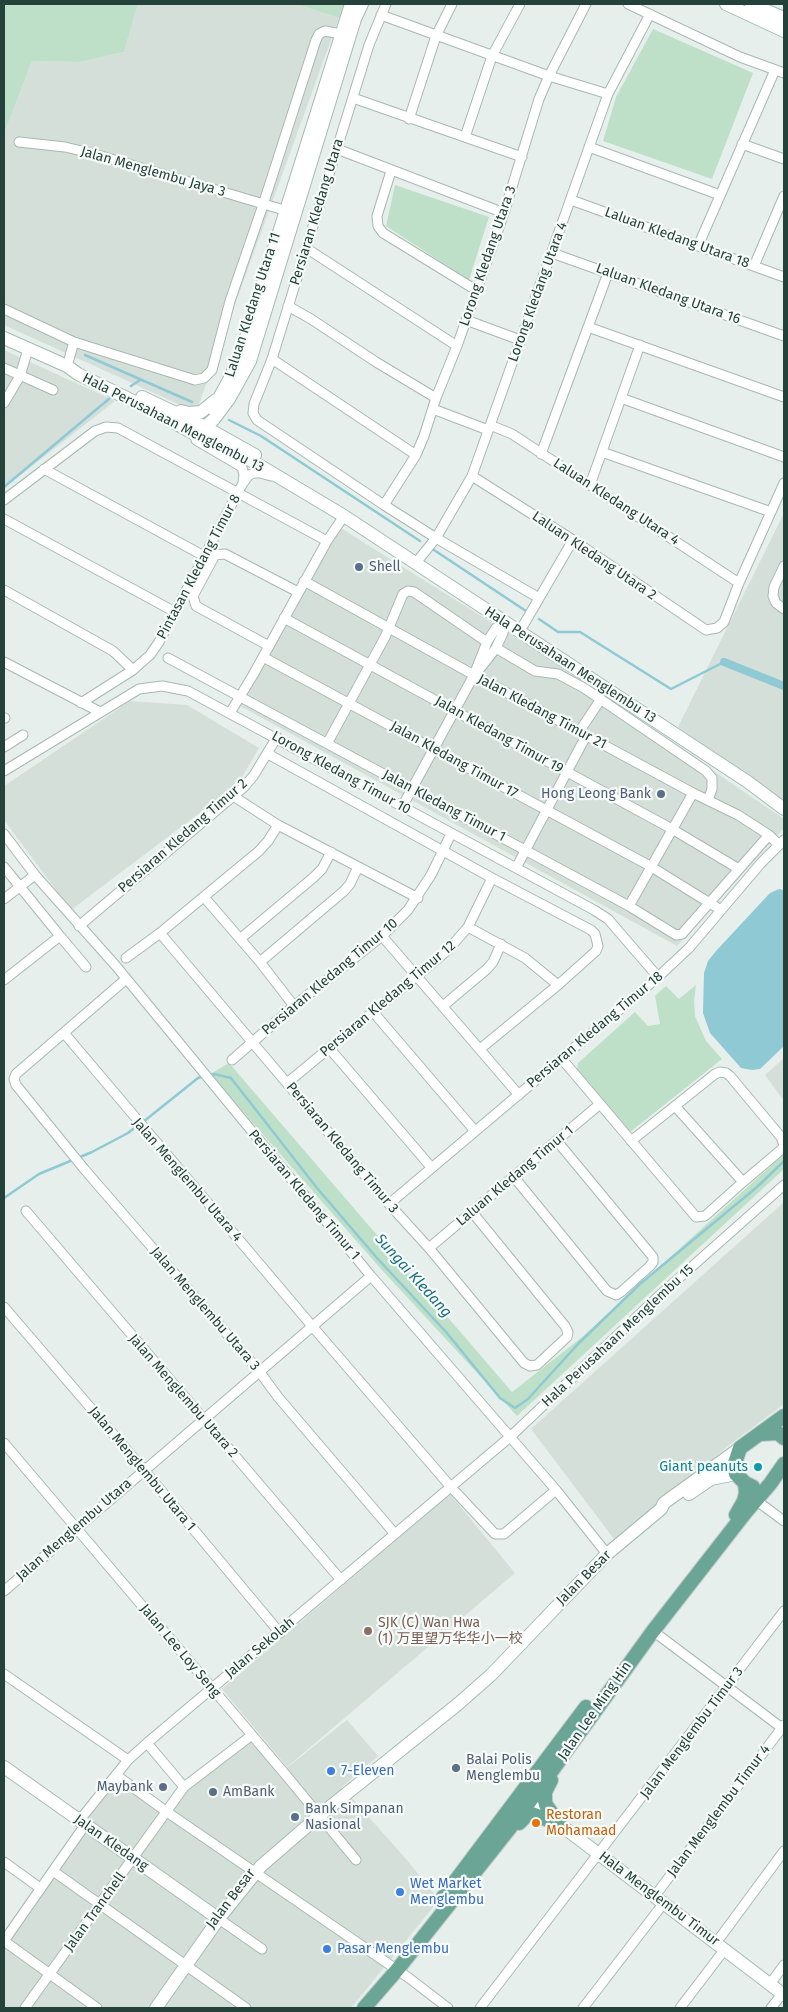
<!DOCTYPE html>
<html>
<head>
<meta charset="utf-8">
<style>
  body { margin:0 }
  #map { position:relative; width:788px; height:2012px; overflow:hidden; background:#e6efeb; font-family:"Fira Sans",sans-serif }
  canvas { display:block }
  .frame { position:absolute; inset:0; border:5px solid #24423a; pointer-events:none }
</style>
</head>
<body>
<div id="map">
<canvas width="788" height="2012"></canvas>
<div class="frame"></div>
</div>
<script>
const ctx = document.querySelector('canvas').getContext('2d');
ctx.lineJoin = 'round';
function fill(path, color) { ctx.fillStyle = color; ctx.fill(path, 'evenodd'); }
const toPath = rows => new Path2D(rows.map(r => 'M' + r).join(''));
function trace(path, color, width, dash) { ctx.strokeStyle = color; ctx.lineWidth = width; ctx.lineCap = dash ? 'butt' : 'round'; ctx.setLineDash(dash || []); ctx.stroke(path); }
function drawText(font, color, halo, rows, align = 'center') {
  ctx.font = font + ' "Fira Sans","Noto Sans SC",sans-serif'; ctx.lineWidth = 4.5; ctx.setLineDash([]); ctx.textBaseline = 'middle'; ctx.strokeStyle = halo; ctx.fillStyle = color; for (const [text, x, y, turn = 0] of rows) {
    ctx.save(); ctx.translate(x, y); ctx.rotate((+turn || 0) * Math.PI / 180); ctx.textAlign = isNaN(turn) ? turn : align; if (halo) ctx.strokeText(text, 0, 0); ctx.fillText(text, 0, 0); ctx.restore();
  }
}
const built = toPath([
  [138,4,296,4,339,18,196,412,4,325,4,134,32,61,80,62,124,52],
  [4,350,115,401,4,488],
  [784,513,784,803,678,727],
  [336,525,548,658,784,819,784,828,677,946,235,703],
  [130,701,187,705,259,748,238,784,71,910,4,820,4,786],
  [784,1058,784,1101,765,1075],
  [784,1202,784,1404,729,1445,617,1543,531,1429],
  [450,1494,515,1573,287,1767,222,1689],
  [347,1720,378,1756,342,1787,407,1860,439,1900,351,2008,4,2008,4,1942,116,1777,163,1809,253,1734,284,1770]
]);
const green = toPath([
  [4,4,138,4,124,52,80,62,32,61,4,134],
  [296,4,346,4,339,18],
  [653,29,753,73,712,179,603,141,616,97],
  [395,185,489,217,469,280,386,226],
  [696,985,694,1001,695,1016,706,1041,722,1059,630,1132,577,1069,578,1063,635,1012,648,1026,660,1024,655,996,666,986,679,999],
  [229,1063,512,1392,581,1338,784,1154,784,1169,517,1416,381,1269,210,1074]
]);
const water = toPath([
  [779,889,784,890,784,1046,760,1069,752,1070,741,1068,710,1033,703,1013,704,973,708,961,716,951,770,893]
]);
const stream = toPath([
  [85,355,192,402],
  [131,386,140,380],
  [229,420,261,436,420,541],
  [4,487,110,398],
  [434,550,526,611],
  [539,619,558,632,580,632,671,689,724,662],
  [210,1075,214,1074,231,1078,317,1188,377,1258,446,1332,500,1398,515,1408,528,1399,578,1344,640,1284,757,1187,784,1161],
  [143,1122,198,1078,204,1076],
  [4,1198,39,1174,92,1152,128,1133,138,1125]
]);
const canal = toPath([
  [724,662,784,686]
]);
const street = toPath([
  [386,4,369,45,272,359,254,404,253,413,257,420,384,505,436,538,539,598],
  [628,4,740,57,784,73],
  [381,15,549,76,608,94],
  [353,98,522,157],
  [409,119,436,36,452,4],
  [465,137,492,56,520,4],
  [19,142,65,147,94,154,284,210],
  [742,144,784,159],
  [589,147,720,195],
  [337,149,504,213],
  [391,171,377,216,378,226,383,233,476,290],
  [571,200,784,277],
  [698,246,775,70],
  [306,248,457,346],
  [552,253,784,336],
  [754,266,784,196],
  [288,306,311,319,376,362,436,398],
  [4,309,74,342,195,380,204,378,212,370,230,301,263,205,316,40,319,34,325,31,341,34],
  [466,320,520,340],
  [588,327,784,397],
  [272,359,416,455],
  [67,366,74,342],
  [4,368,53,390],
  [621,398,784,457],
  [4,403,20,376,28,349],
  [433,409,488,430],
  [490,425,512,434,739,583],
  [196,440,242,467,244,475,243,482],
  [602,452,771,512],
  [541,454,608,273],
  [44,469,204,556],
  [472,476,573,540,706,630,717,628,724,622,739,583,784,483],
  [590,485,640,345],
  [4,500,95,431,106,427,118,428,327,541],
  [384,505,416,455,424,436,436,398,457,346,504,213,539,99,549,76,586,4],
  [4,519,175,612],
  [415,564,436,538,472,476,608,94,650,14],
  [784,566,774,587,773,596,776,603,784,609],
  [304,581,474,675,693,793,738,815,769,835,779,845],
  [4,590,113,651,133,670],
  [284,618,672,829,739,869],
  [520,631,573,540],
  [269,646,196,606,193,596,215,555,225,554,298,592],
  [496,648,535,671,558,674,584,688,706,771,712,778,712,789,708,800],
  [263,657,650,866,721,910],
  [168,658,629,906,676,935,682,934,769,835],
  [4,662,100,712],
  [478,671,496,648,503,633,505,622],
  [81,703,133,670,150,655,159,642,243,483,249,475,254,473,260,473,271,476],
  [230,713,253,675,327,541,344,516],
  [4,718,5,718],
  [579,732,601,699],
  [328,742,385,637,403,594,408,591,414,592,487,642],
  [4,747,23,735],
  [268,754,492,878,591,930,595,934,598,946,596,951,558,985,480,1049],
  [4,771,139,689,162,686,188,691,594,910,608,919,658,977],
  [233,796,278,825,418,898],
  [402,807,474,675,487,642,496,628,505,622],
  [4,834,35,875,116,966,371,1276,556,1490,607,1554],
  [4,867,60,936,4,980],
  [516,868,586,736],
  [204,897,260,962,294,1006],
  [4,899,35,875],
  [629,906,693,793],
  [79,926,244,787,254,775,277,737],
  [468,927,525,958,558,985],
  [160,933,389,1204,429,1248,524,1363,530,1366,537,1365,567,1337,568,1332,565,1326,472,1212],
  [60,936,86,967],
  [382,936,519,1095],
  [240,939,314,877,322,869,331,852],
  [126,958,160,933,259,851,268,841,278,825],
  [260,962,344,891,350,884,358,867],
  [126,979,16,1074,14,1079,16,1085,85,1170,259,1371,278,1397,395,1534],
  [443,1006,487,969,493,962,501,944],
  [374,1013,475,1131],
  [64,1033,312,1326,450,1486,495,1534,504,1534,556,1490],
  [330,1049,431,1167],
  [561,1058,696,1217,705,1216,743,1182],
  [232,1060,294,1006,382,936,408,910,431,875,451,834],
  [287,1083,448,950,468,927,492,878],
  [631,1141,675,1106,715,1074,720,1072,726,1073,730,1076,781,1137,784,1145,782,1149,743,1182,675,1106],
  [514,1177,607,1291,616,1295,621,1292,650,1266,653,1262,653,1257,557,1141],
  [389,1204,658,977,689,948,761,863,784,840],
  [26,1211,341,1580],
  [429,1248,600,1104],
  [4,1307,144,1470,280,1633],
  [4,1443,285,1774,356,1860],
  [757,1501,784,1521],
  [4,1591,371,1276],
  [653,1631,782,1728],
  [4,1674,128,1760],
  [147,1743,184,1787],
  [116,1775,167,1812,409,1978,448,2008],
  [79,1821,128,1760,147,1743,510,1437,661,1294,784,1185],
  [4,1862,40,1888],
  [53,1871,246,2008],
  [654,1897,784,1725],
  [219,1919,262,1949],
  [4,1941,85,1825],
  [4,1941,97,2008],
  [716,1943,784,1851],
  [770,1984,784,1965],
  [25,2008,184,1787,252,1735],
  [480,2008,784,1611],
  [583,2008,663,1904],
  [680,2008,725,1949],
  [771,2008,782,1994]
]);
const secondary = toPath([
  [726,4,784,31],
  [751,4,784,18],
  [4,338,67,366,78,374,151,410,204,439,247,458,344,516,748,782,784,809],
  [142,397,205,427,255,455],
  [213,409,229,380,241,353,351,4],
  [181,411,189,413,201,412,216,400],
  [205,427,214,419,229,399,250,361,355,19,362,4],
  [689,1494,711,1479,736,1474],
  [4,1767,219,1919],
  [529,1801,784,1995],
  [156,2008,220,1917,261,1866,320,1815,458,1704,491,1675,607,1554,661,1509,664,1503,740,1448]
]);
const primary = toPath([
  [760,1434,778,1433,784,1438],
  [753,1487,745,1483,736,1474,734,1466,740,1448,784,1416],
  [736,1515,744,1501,746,1493,745,1483],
  [551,1780,545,1792,545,1801,546,1805,560,1825],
  [519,1823,528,1814,532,1814,559,1824],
  [441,1900,586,1707],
  [364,2008,397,1970,517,1819,653,1631,745,1513,770,1484,784,1464]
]);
const markers = [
  [359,567,5,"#5c6f8a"],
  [661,794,5,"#5c6f8a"],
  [758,1467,5,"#0f9aa8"],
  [368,1631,5,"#8d6e63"],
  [456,1768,5,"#5c6f8a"],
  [331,1771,5,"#3f7fe0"],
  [163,1787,5,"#5c6f8a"],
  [213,1792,5,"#5c6f8a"],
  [295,1817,5,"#5c6f8a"],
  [536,1823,5,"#e8710a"],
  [400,1892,5,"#3f7fe0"],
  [327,1949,5,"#3f7fe0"]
];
const streetNames = [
  ["Jalan Menglembu Jaya 3",153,172,16],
  ["Persiaran Kledang Utara",317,212,-73],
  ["Laluan Kledang Utara 18",677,238,20],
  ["Lorong Kledang Utara 3",488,256,-71],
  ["Lorong Kledang Utara 4",538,292,-70],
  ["Laluan Kledang Utara 16",668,294,20],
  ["Laluan Kledang Utara 11",253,305,-72],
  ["Hala Perusahaan Menglembu 13",173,423,27],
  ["Laluan Kledang Utara 4",616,502,33],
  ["Laluan Kledang Utara 2",594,556,34],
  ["Pintasan Kledang Timur 8",199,567,-62],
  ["Hala Perusahaan Menglembu 13",570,665,33],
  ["Jalan Kledang Timur 21",542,712,28],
  ["Jalan Kledang Timur 19",499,735,29],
  ["Jalan Kledang Timur 17",454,760,29],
  ["Lorong Kledang Timur 10",341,773,29],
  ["Jalan Kledang Timur 1",444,806,28],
  ["Persiaran Kledang Timur 2",183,836,-41],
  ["Persiaran Kledang Timur 10",330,977,-40],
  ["Persiaran Kledang Timur 12",388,999,-40],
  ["Persiaran Kledang Timur 18",595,1030,-40],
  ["Persiaran Kledang Timur 3",342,1148,50],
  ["Laluan Kledang Timur 1",515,1176,-40],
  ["Jalan Menglembu Utara 4",187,1180,49],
  ["Persiaran Kledang Timur 1",304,1195,50],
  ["Jalan Menglembu Utara 3",205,1309,49],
  ["Hala Perusahaan Menglembu 15",618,1336,-43],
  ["Jalan Menglembu Utara 2",183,1396,49],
  ["Jalan Menglembu Utara 1",142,1469,50],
  ["Jalan Menglembu Utara",74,1530,-41],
  ["Jalan Besar",584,1578,-45],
  ["Jalan Sekolah",260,1648,-40],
  ["Jalan Lee Loy Seng",180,1651,50],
  ["Jalan Lee Ming Hin",595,1711,-55],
  ["Jalan Menglembu Timur 3",692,1733,-53],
  ["Jalan Menglembu Timur 4",719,1811,-53],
  ["Jalan Kledang",111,1843,35],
  ["Jalan Besar",231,1899,-53],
  ["Hala Menglembu Timur",659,1899,37],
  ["Jalan Tranchell",95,1912,-54]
];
const serviceNames = [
  ["Shell",369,567],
  ["Hong Leong Bank",651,794,"right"],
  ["Balai Polis",466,1760],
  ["Menglembu",466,1776],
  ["Maybank",153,1787,"right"],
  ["AmBank",223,1792],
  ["Bank Simpanan",305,1809],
  ["Nasional",305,1825]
];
const cultureNames = [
  ["Giant peanuts",748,1467]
];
const educationNames = [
  ["SJK (C) Wan Hwa",378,1623],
  ["(1) 万里望万华华小一校",378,1639]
];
const shopNames = [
  ["7-Eleven",341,1771],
  ["Wet Market",410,1884],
  ["Menglembu",410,1900],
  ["Pasar Menglembu",337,1949]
];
const foodNames = [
  ["Restoran",546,1815],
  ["Mohamaad",546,1831]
];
const waterNames = [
  ["Sungai Kledang",413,1276,48]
];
fill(built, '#d4dfda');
fill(green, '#bfe0c8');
fill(water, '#8ec9d4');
trace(stream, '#8ec9d4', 2.5);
trace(canal, '#8ec9d4', 8);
trace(street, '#a8b8b2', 11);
trace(secondary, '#a4bbb3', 14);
trace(primary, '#c2cac8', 16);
trace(street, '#fff', 9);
trace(secondary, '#fff', 12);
trace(primary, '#6aa596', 14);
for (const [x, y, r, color] of markers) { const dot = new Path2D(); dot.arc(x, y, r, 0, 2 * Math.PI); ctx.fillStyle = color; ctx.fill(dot); trace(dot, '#f7fbf9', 2); }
drawText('14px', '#24423a', '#f7fbf9', streetNames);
drawText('14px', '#4e5e75', '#f7fbf9', serviceNames, 'left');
drawText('14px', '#0d838f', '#f7fbf9', cultureNames, 'right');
drawText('14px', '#785e54', '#f7fbf9', educationNames, 'left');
drawText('14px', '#366cbe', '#f7fbf9', shopNames, 'left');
drawText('14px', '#c56008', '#f7fbf9', foodNames, 'left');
drawText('italic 15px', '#1c6f80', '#f7fbf9', waterNames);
</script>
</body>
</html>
